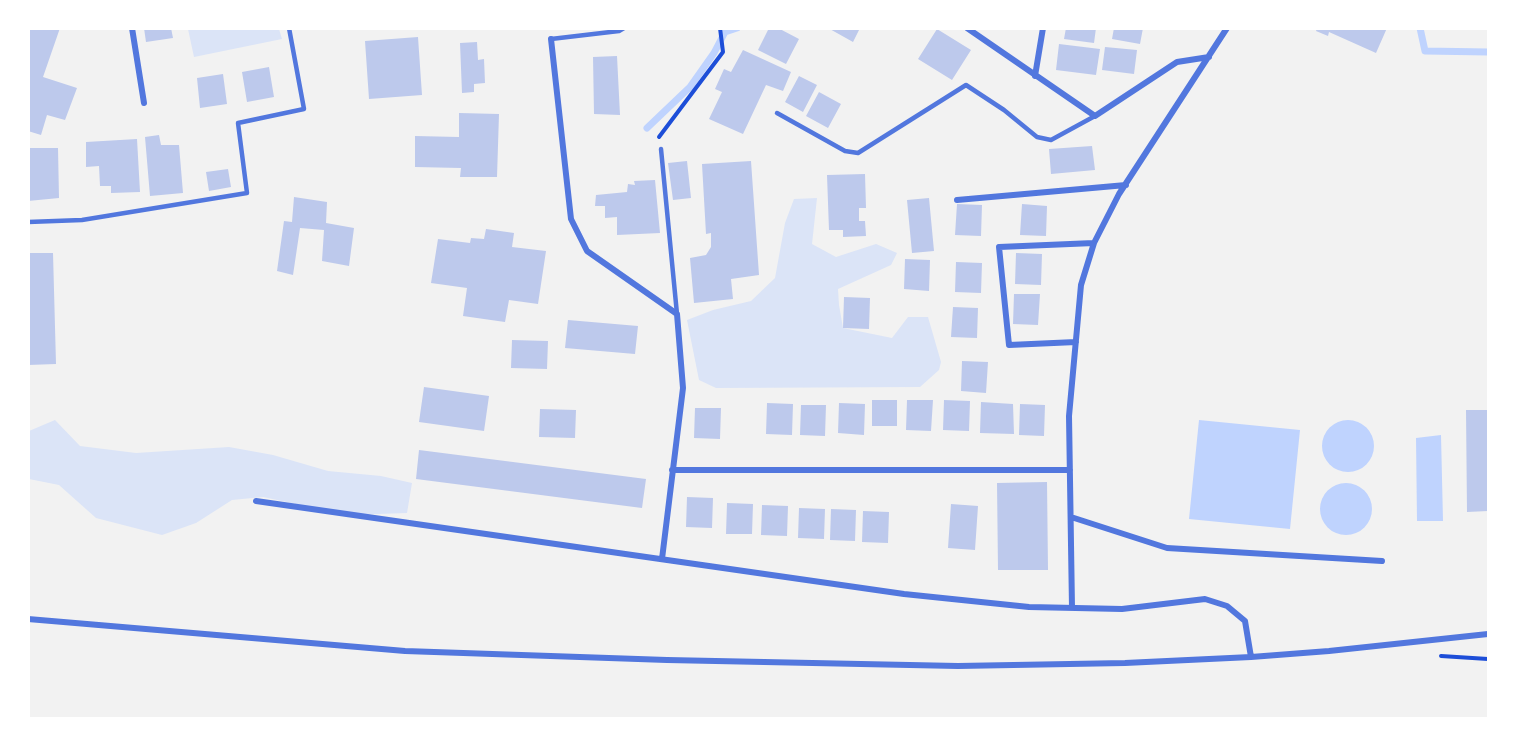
<!DOCTYPE html>
<html>
<head>
<meta charset="utf-8">
<style>
  body { margin:0 }
  #map { position:relative; width:1517px; height:747px; overflow:hidden; background:#f2f2f2; font-family:"IBM Plex Sans",sans-serif }
  canvas { display:block }
  .frame { position:absolute; inset:0; border:30px solid #fff; pointer-events:none }
</style>
</head>
<body>
<div id="map">
<canvas width="1517" height="747"></canvas>
<div class="frame"></div>
</div>
<script>
const ctx = document.querySelector('canvas').getContext('2d');
ctx.lineJoin = 'round';
function fill(path, color) { ctx.fillStyle = color; ctx.fill(path, 'evenodd'); }
const toPath = rows => new Path2D(rows.map(r => 'M' + r).join(''));
function trace(path, color, width, dash) { ctx.strokeStyle = color; ctx.lineWidth = width; ctx.lineCap = dash ? 'butt' : 'round'; ctx.setLineDash(dash || []); ctx.stroke(path); }
const green = toPath([
  [188,29,279,29,282,39,194,57],
  [817,198,812,244,836,257,876,244,897,253,891,265,838,289,839,305,843,328,892,338,908,317,928,317,941,362,939,370,920,387,716,388,699,380,687,320,713,310,751,301,775,278,785,223,794,199],
  [55,420,80,446,136,453,229,447,273,455,328,471,381,476,412,483,407,513,348,515,263,497,232,500,196,523,162,535,96,518,59,485,29,479,29,431]
]);
const water = toPath([
  [1199,420,1300,430,1290,529,1189,519],
  '1322 446a26 26 0 1 1 52 0a26 26 0 1 1-52 0Z',
  [1441,435,1443,521,1417,521,1416,438],
  '1320 509a26 26 0 1 1 52 0a26 26 0 1 1-52 0Z'
]);
const stream = toPath([
  [1420,28,1425,51,1488,52],
  [647,128,690,87,714,53,725,32,737,28]
]);
const building = toPath([
  [28,28,60,28,43,77,77,88,65,120,47,115,41,135,28,131],
  [144,28,171,28,173,38,146,42],
  [769,28,778,28,799,39,786,64,758,50],
  [828,28,860,28,853,42],
  [1066,28,1096,28,1094,43,1064,39],
  [1114,28,1143,28,1140,44,1112,39],
  [1317,28,1387,28,1376,53,1329,32,1328,36,1316,31],
  [937,29,971,50,952,80,918,59],
  [418,37,422,95,369,99,365,41],
  [477,42,478,60,484,59,485,83,474,84,474,92,462,93,460,43],
  [1059,44,1100,49,1096,75,1056,70],
  [1105,47,1137,50,1134,74,1102,70],
  [743,50,791,72,783,91,766,85,743,134,709,119,722,92,715,89,724,69,731,72],
  [617,56,620,115,594,114,593,57],
  [269,67,274,97,247,102,242,72],
  [223,74,227,104,200,108,197,78],
  [799,76,817,85,803,112,785,102],
  [819,92,841,104,828,128,806,116],
  [459,113,499,114,497,177,460,177,461,168,415,167,415,136,459,137],
  [159,135,161,145,179,145,183,193,150,196,145,137],
  [137,139,140,192,111,193,111,186,100,186,99,166,86,167,86,142],
  [1092,146,1095,170,1051,174,1049,149],
  [28,148,58,148,59,198,28,201],
  [687,161,691,198,673,200,668,163],
  [751,161,759,275,731,279,733,299,694,303,690,258,706,255,711,247,711,233,706,234,702,164],
  [228,169,231,187,209,191,206,172],
  [865,174,866,208,859,208,859,221,865,221,866,236,843,237,843,230,829,230,827,175],
  [655,180,660,233,617,235,617,217,605,218,605,206,595,206,596,195,627,192,628,184,635,185,634,181],
  [294,197,327,202,326,223,354,228,349,266,322,261,324,230,300,228,293,275,277,271,284,221,292,222],
  [929,198,934,251,912,253,907,200],
  [957,204,982,205,981,236,955,235],
  [1022,204,1047,206,1046,236,1020,235],
  [486,229,514,233,512,247,546,251,538,304,509,300,505,322,463,316,467,288,431,283,438,239,470,243,471,238,484,239],
  [28,253,53,253,56,364,28,365],
  [1016,253,1042,254,1041,285,1015,284],
  [905,259,930,260,929,291,904,289],
  [956,262,982,263,981,293,955,292],
  [1014,294,1040,294,1038,325,1013,324],
  [844,297,870,298,869,329,843,328],
  [953,307,978,308,977,338,951,337],
  [568,320,638,326,635,354,565,348],
  [512,340,548,341,547,369,511,368],
  [962,361,988,362,986,393,961,391],
  [424,387,489,396,484,431,419,422],
  [872,400,897,400,897,426,872,426],
  [907,400,933,400,931,431,906,430],
  [944,400,970,401,969,431,943,430],
  [981,402,1013,404,1014,434,980,433],
  [767,403,793,404,792,435,766,434],
  [839,403,865,404,864,435,838,433],
  [1020,404,1045,405,1044,436,1019,435],
  [801,405,826,405,825,436,800,435],
  [695,408,721,408,720,439,694,438],
  [540,409,576,410,575,438,539,437],
  [1466,410,1488,410,1488,511,1467,512],
  [419,450,646,479,642,508,416,479],
  [1047,482,1048,570,998,570,997,483],
  [687,497,713,498,712,528,686,527],
  [727,503,753,504,752,534,726,534],
  [951,504,978,506,975,550,948,548],
  [762,505,788,506,787,536,761,535],
  [799,508,825,509,824,539,798,538],
  [831,509,856,510,855,541,830,540],
  [863,511,889,512,888,543,862,542]
]);
const path = toPath([
  [659,137,723,52,720,28],
  [1441,656,1488,659]
]);
const service = toPath([
  [551,39,619,31,624,28],
  [777,113,845,151,858,153,966,85,1004,110,1037,137,1051,140,1095,116],
  [661,149,677,314],
  [28,222,82,220,247,193,238,123,304,109,289,28]
]);
const minor = toPath([
  [132,28,144,103],
  [967,28,1095,116,1177,62,1209,57],
  [551,39,571,219,587,251,677,314,683,388,662,559],
  [1035,76,1043,28],
  [957,200,1126,185],
  [1076,342,1009,345,999,247,1094,243],
  [672,470,1070,470],
  [256,501,904,594,1029,607,1122,609,1205,599,1227,606,1245,621,1251,657],
  [1071,517,1167,548,1382,561],
  [1072,608,1069,416,1081,285,1094,243,1119,194,1227,28],
  [28,619,405,651,667,660,958,666,1125,663,1251,657,1329,651,1488,634]
]);
fill(green, '#dbe4f7');
fill(water, '#bfd3fe');
trace(stream, '#bfd3fe', 7);
fill(building, '#bdc9ec');
trace(path, '#1d4ed8', 4);
trace(service, '#5277de', 4.5);
trace(minor, '#5277de', 6);
</script>
</body>
</html>
